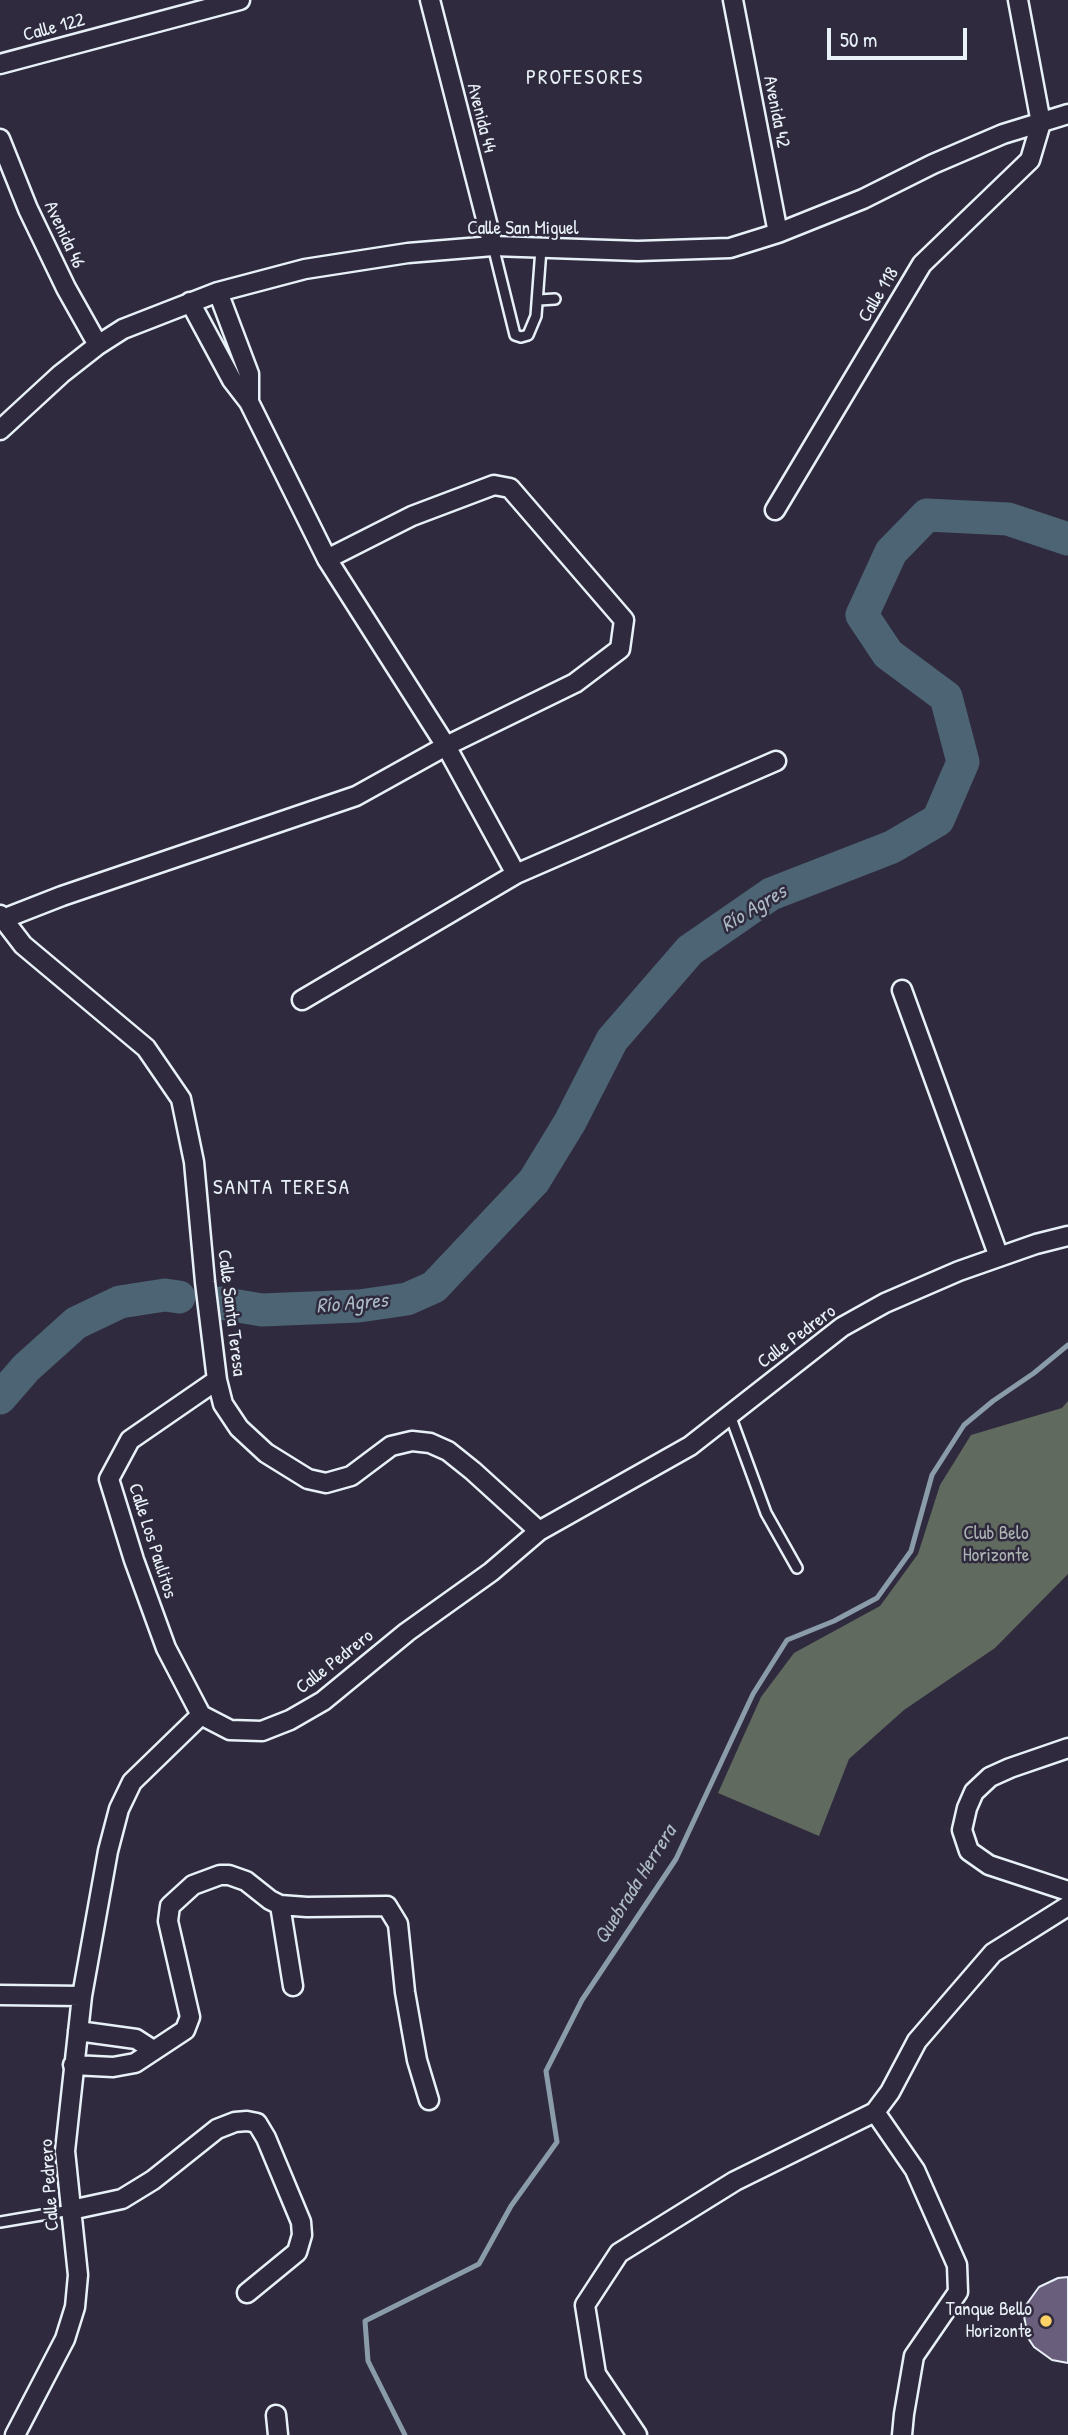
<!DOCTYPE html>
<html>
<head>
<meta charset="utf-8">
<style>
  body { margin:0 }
  #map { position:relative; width:1068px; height:2435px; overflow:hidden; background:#2f2a3d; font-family:"Patrick Hand",sans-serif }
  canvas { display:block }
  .scale { position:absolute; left:827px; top:28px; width:140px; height:32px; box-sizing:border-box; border:4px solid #e8f1f8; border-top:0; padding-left:9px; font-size:21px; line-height:24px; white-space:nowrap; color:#e8f1f8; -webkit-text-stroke:5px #2f2a3d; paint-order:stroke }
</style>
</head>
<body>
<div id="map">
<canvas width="1068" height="2435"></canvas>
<div class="scale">50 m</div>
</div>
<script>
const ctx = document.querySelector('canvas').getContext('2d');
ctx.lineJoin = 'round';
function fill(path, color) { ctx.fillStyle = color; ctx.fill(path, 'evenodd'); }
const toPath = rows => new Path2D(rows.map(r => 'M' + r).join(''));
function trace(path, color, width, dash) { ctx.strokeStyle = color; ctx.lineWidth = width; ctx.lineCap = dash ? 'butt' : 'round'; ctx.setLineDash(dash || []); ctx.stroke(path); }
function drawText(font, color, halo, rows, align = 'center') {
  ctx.font = font + ' "Patrick Hand",sans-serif'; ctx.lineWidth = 5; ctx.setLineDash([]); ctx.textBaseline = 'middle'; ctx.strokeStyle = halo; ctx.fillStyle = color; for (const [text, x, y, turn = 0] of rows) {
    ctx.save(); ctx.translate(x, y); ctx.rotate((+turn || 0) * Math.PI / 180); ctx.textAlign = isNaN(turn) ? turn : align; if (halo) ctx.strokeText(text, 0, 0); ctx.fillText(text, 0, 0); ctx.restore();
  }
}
const green = toPath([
  [1068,1401,1068,1574,995,1648,904,1710,849,1759,819,1836,718,1793,761,1697,794,1653,880,1606,918,1554,940,1485,971,1435,1062,1408]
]);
const stream = toPath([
  [405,2435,368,2361,365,2321,479,2264,511,2206,557,2142,546,2071,582,2000,676,1859,753,1694,787,1640,834,1621,877,1598,911,1551,932,1475,964,1425,993,1401,1034,1373,1068,1345]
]);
const river = toPath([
  [220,1303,262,1310,359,1306,407,1299,434,1287,534,1181,570,1122,612,1040,690,950,771,894,892,847,938,820,963,762,946,697,888,654,862,615,891,552,927,515,1008,519,1068,539],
  [0,1398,26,1368,76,1323,120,1302,165,1295,179,1297]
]);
const building = toPath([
  [1068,2277,1068,2363,1052,2360,1034,2347,1028,2338,1024,2316,1026,2305,1039,2287,1058,2278,1068,2277]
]);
const service = toPath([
  [493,246,515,335,521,337,528,335,536,316,541,249],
  [539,300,555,299],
  [730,1415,766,1513,797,1568],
  [0,2222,71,2210]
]);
const minor = toPath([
  [430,0,493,246],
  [733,0,778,233],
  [0,64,240,0],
  [0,139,28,209,66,288,98,345],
  [218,292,249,374,249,402],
  [190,302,232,380,249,402,327,559,446,746,516,874],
  [0,430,61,374,98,345,123,329,218,292,305,269,408,253,493,246,638,251,730,248,778,233,863,199,933,164,1003,134,1068,114],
  [775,510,922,264,1030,160,1041,123,1018,0],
  [0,915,23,945,146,1048,181,1099,194,1162,205,1282,217,1380,223,1404,239,1428,266,1453,308,1479,326,1483,351,1476,391,1446,412,1441,430,1443,448,1451,473,1471,539,1531],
  [3,919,62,896,356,796,446,746,575,683,620,649,624,620,510,488,494,485,412,516,327,559],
  [902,990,999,1257],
  [302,1000,516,874,776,761],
  [201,1715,230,1730,262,1731,290,1720,323,1701,407,1632,491,1572,539,1531,690,1446,842,1327,885,1303,959,1271,1036,1244,1068,1236],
  [201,1715,166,1648,134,1560,109,1479,130,1440,217,1380],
  [1068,1748,1010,1768,990,1777,974,1792,967,1808,962,1830,969,1851,989,1865,1068,1891],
  [280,1905,293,1986],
  [0,1995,82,1996],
  [78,2031,136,2039,153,2050],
  [73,2065,113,2067,135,2063,185,2030,190,2017,168,1921,170,1906,193,1885,220,1875,229,1875,246,1881,270,1900,280,1905,307,1907,387,1906,398,1924,405,1992,417,2060,429,2100],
  [875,2112,915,2170,957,2265,958,2292,914,2356,904,2414,902,2435],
  [71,2210,122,2199,153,2180,217,2129,235,2122,247,2121,257,2123,266,2138,301,2222,302,2235,297,2252,247,2293],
  [276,2415,278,2435],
  [15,2435,65,2339,75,2307,78,2275,65,2151,82,1996,108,1851,119,1809,132,1782,201,1715],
  [637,2435,596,2374,585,2305,619,2253,735,2181,875,2112,890,2092,917,2041,993,1953,1068,1906]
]);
const markers = [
  [1046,2321,7,"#ffd166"]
];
const streetNames = [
  ["Calle 122",54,28,-15],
  ["Avenida 42",776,112,79],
  ["Avenida 44",481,118,76],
  ["Calle San Miguel",523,229],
  ["Avenida 46",64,235,65],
  ["Calle 118",879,295,-59],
  ["Calle Santa Teresa",231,1313,83],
  ["Calle Pedrero",797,1337,-37],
  ["Calle Los Paulitos",152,1541,72],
  ["Calle Pedrero",335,1662,-38],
  ["Calle Pedrero",50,2185,-94]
];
const parkNames = [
  ["Club Belo",996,1534],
  ["Horizonte",996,1556]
];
const poiNames = [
  ["Tanque Bello",1032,2310],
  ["Horizonte",1032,2332]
];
const neighbourhoodNames = [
  ["PROFESORES",585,78],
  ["SANTA TERESA",282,1188]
];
const waterNames = [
  ["Río Agres",754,909,-31],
  ["Río Agres",352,1304,-5],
  ["Quebrada Herrera",636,1885,-58]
];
fill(green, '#606a5e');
trace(stream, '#8a9ca9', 5);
trace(river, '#4c6474', 33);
fill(building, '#695f7c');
trace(building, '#e8f1f8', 2);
trace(service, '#e8f1f8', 14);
trace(minor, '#e8f1f8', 23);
trace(service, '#2f2a3d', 9);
trace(minor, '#2f2a3d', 18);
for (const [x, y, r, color] of markers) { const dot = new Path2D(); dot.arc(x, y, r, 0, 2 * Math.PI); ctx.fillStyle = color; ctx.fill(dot); trace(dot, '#2f2a3d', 2.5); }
drawText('19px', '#e8f1f8', '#2f2a3d', streetNames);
drawText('19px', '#abb4b3', '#2f2a3d', parkNames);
drawText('19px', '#e8f1f8', '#2f2a3d', poiNames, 'right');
ctx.letterSpacing = '2px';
drawText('21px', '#e8f1f8', '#2f2a3d', neighbourhoodNames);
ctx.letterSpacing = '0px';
drawText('italic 21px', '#aab9c3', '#2f2a3d', waterNames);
</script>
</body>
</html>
